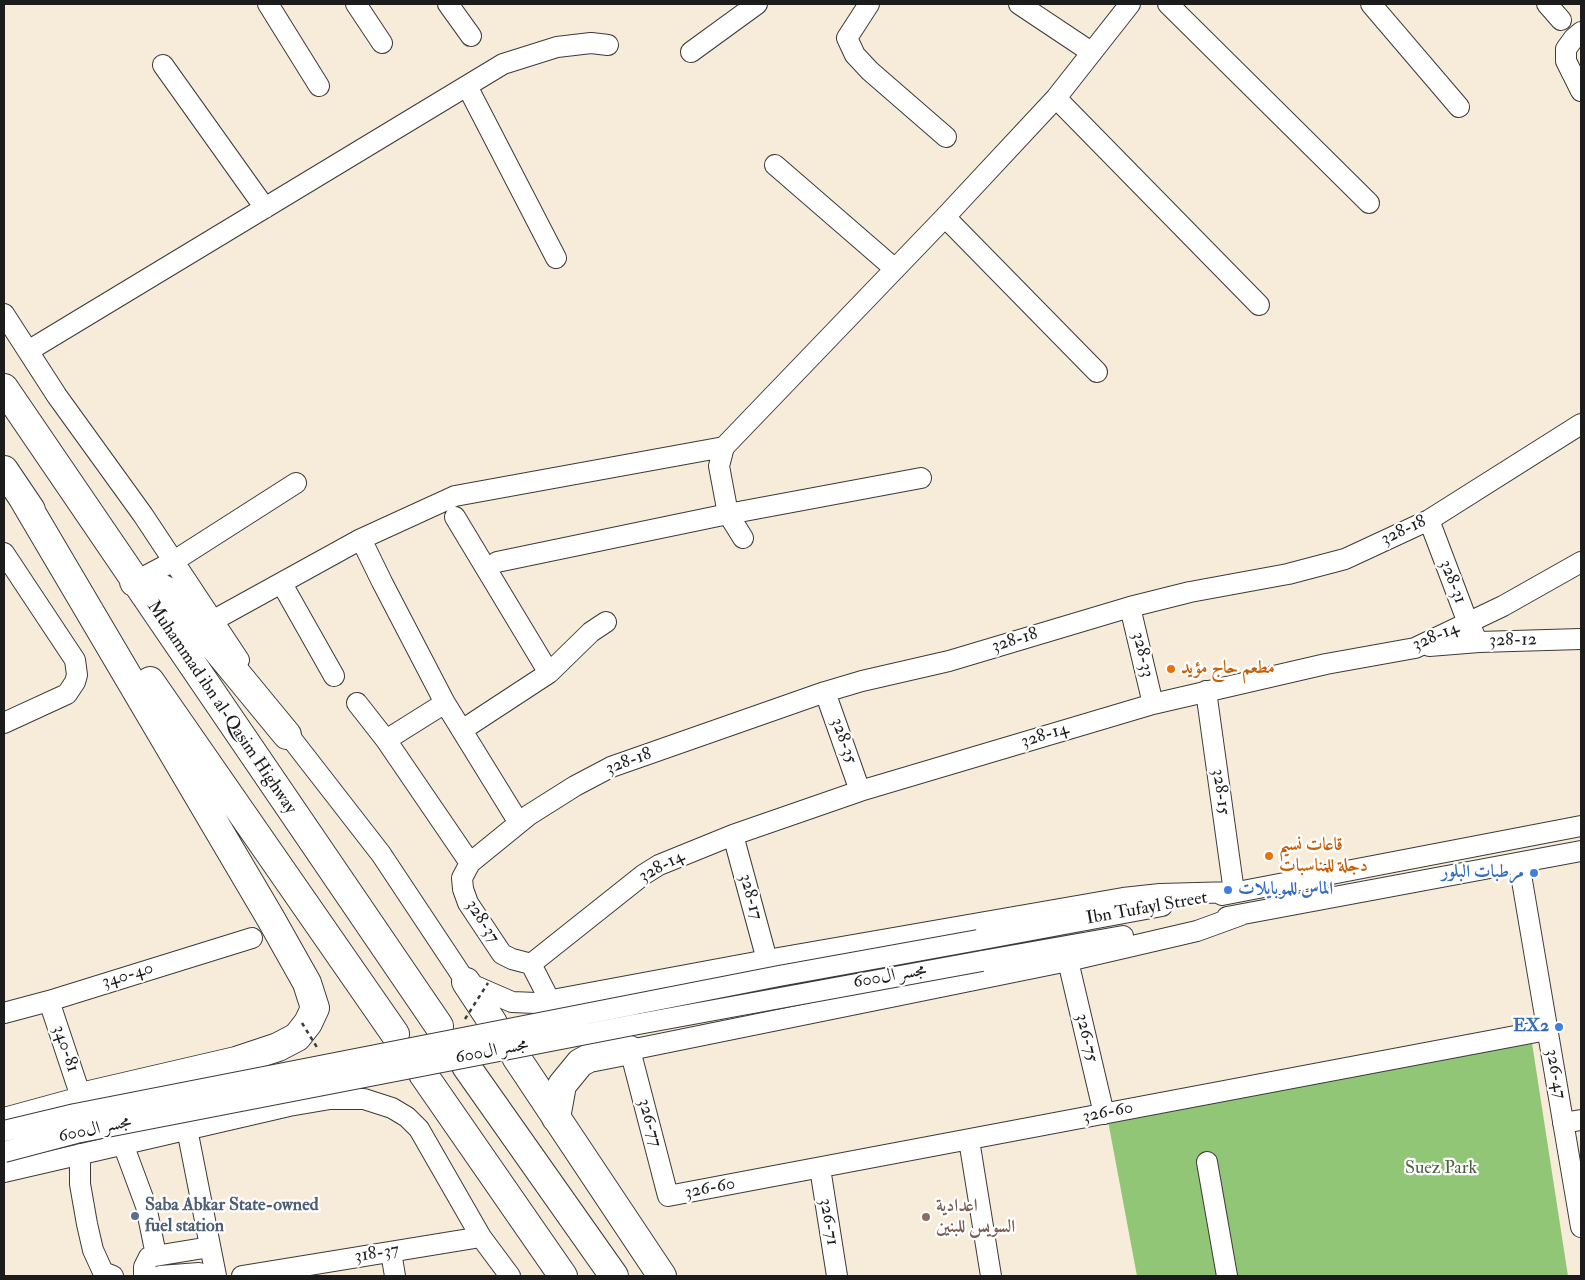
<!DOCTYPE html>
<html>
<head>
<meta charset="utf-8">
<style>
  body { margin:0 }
  #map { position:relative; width:1585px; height:1280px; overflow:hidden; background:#f7ecda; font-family:"IM FELL Double Pica",serif }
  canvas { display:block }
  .frame { position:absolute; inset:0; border:5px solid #1c1c1c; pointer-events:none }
</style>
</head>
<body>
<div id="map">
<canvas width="1585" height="1280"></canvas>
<div class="frame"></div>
</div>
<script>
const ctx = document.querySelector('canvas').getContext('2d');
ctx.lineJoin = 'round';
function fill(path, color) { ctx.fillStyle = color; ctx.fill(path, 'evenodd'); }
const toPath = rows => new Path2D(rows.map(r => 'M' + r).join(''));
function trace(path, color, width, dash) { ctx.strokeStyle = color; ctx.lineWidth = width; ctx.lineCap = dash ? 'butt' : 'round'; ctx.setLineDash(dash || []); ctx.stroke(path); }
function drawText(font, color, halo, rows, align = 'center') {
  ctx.font = font + ' "IM FELL Double Pica",Amiri,serif'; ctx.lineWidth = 4.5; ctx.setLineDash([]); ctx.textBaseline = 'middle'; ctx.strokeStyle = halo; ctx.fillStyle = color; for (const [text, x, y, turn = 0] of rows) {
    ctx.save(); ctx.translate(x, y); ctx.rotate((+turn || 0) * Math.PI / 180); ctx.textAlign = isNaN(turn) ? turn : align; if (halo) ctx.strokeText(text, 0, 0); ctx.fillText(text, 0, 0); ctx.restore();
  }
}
const green = toPath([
  [1532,1043,1568,1276,1137,1276,1108,1121]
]);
const minor = toPath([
  [268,4,319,86],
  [356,4,382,43],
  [448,4,471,36],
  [869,4,847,38,855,55,870,71,946,137],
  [1019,4,1091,52],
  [1168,4,1369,203],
  [1371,4,1459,107],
  [1547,4,1561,20],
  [1581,32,1574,38,1566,49,1566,61,1581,91],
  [691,52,757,4],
  [163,65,265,208],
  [467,86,556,258],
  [1056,98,1259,305],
  [775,165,895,269],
  [945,217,1097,372],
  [4,314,57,396,143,515,239,660],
  [28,351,503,64,557,47,591,43,608,45],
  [455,517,549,673,462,730],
  [1429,520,1468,623,1474,634],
  [743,538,728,514,719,466,724,447,945,217,1056,98,1130,4],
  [361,539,382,582,445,703,519,823],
  [4,553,71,654,75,660,77,675,75,682,67,694,4,723],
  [497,562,728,514,921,478],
  [134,582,174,561,296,483],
  [282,584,334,676],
  [1130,607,1153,704],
  [214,620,361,539,455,496,724,447],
  [1429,646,1479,642,1581,639],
  [549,673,591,632,606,622],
  [825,692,860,791],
  [357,703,386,740],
  [445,703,386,740,470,863],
  [280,724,381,854,466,982,512,1002,536,1003,767,960,1123,898,1160,894,1234,892,1206,691],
  [733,835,767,960],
  [1519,863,1581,1227],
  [1222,895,1581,826],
  [1241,915,1197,931,1068,961,630,1050,668,1196,1547,1030],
  [1227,917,1581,851],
  [978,940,1162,906],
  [982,961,1123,936],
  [1068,961,1104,1114],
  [531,964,643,875,659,865,733,835,860,791,1153,704,1326,664,1415,648,1503,606,1581,562],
  [550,1001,531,964,512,959,502,954,468,903,463,889,462,878,470,863,529,815,575,786,611,767,825,692,862,681,949,661,1130,607,1190,592,1288,574,1345,559,1429,520,1581,424],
  [4,1013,49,1001,252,938],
  [4,1118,81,1097,49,1001],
  [1563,1123,1581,1120],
  [187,1129,216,1276],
  [969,1140,991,1276],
  [123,1144,146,1206,156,1255],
  [80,1154,80,1184,87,1224,93,1250,103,1272,113,1276],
  [1207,1162,1227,1276],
  [820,1168,837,1276],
  [4,1172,289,1106,330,1099,364,1099,392,1108,407,1117,419,1129,481,1237,510,1276],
  [391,1252,395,1276],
  [144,1276,144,1267,149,1257,210,1247],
  [160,1276,199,1273],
  [242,1276,481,1237]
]);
const highway = toPath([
  [4,388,439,1026],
  [4,470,31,510],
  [21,495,271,919,307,983,315,1008,308,1023,297,1037,278,1047,236,1061,81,1097],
  [134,582,159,587,167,591,175,599,287,735],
  [150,681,395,1034],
  [466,982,493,1023],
  [516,1057,662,1276],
  [466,1066,614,1276],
  [423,1074,563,1276],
  [556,1118,562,1085,580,1063,589,1058,630,1050]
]);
const pathBridge = toPath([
  [465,1019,488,983],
  [302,1023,318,1049]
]);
const minorBridge = toPath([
  [4,1131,75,1114,779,976,978,940],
  [4,1152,76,1133,633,1025,982,961]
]);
const markers = [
  [1171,669,5,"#e8710a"],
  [1269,856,5,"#e8710a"],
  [1534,873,5,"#3f7fe0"],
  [1228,890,5,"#3f7fe0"],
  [1559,1027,5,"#3f7fe0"],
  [135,1216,5,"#5c6f8a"],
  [926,1217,5,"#8d6e63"]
];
const streetNames = [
  ["328-18",1404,531,-25],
  ["328-31",1452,582,69],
  ["328-14",1436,637,-23],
  ["328-18",1015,641,-17],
  ["328-12",1513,641,-1],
  ["328-33",1142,655,77],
  ["Muhammad ibn al-Qasim Highway",221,708,56],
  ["328-14",1045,736,-17],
  ["328-35",843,741,71],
  ["328-18",629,762,-20],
  ["328-15",1220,792,82],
  ["328-14",662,867,-28],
  ["328-17",750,897,75],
  ["Ibn Tufayl Street",1147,909,-10],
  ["328-37",482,922,58],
  ["340-40",128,976,-17],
  ["مجسر ال600",890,977,-10],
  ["326-75",1086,1038,77],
  ["340-81",65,1049,71],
  ["مجسر ال600",492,1052,-11],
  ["326-47",1555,1074,80],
  ["326-60",1108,1113,-11],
  ["326-77",649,1123,75],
  ["مجسر ال600",95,1130,-12],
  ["326-60",710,1189,-11],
  ["326-71",828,1222,81],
  ["318-37",377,1254,-9]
];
const foodNames = [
  ["مطعم حاج مؤيد",1181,669],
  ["قاعات نسيم",1279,846],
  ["دجلة للمناسبات",1279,867]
];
const shopNames = [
  ["مرطبات البلور",1524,873],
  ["الماس للموبايلات",1238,890,"left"],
  ["EX2",1549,1027]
];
const parkNames = [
  ["Suez Park",1441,1169]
];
const serviceNames = [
  ["Saba Abkar State-owned",145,1206],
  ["fuel station",145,1227]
];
const educationNames = [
  ["اعدادية",936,1207],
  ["السويس للبنين",936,1228]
];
fill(green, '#92c677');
trace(minor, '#3d3b38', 22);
trace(highway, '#3d3b38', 30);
trace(minor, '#fff', 20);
trace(highway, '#fff', 28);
trace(minorBridge, '#3d3b38', 22, []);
trace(pathBridge, '#3d3b38', 2.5, [4, 4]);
trace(minorBridge, '#fff', 20);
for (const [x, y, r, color] of markers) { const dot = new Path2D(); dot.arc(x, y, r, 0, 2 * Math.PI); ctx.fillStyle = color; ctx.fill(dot); trace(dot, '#fff', 2); }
drawText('18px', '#1c1c1c', '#fff', streetNames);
drawText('bold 18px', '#c56008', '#fff', foodNames, 'left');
drawText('bold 18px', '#366cbe', '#fff', shopNames, 'right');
drawText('18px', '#4b6040', '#fff', parkNames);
drawText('bold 18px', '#4e5e75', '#fff', serviceNames, 'left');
drawText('bold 18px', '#785e54', '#fff', educationNames, 'left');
</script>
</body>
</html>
